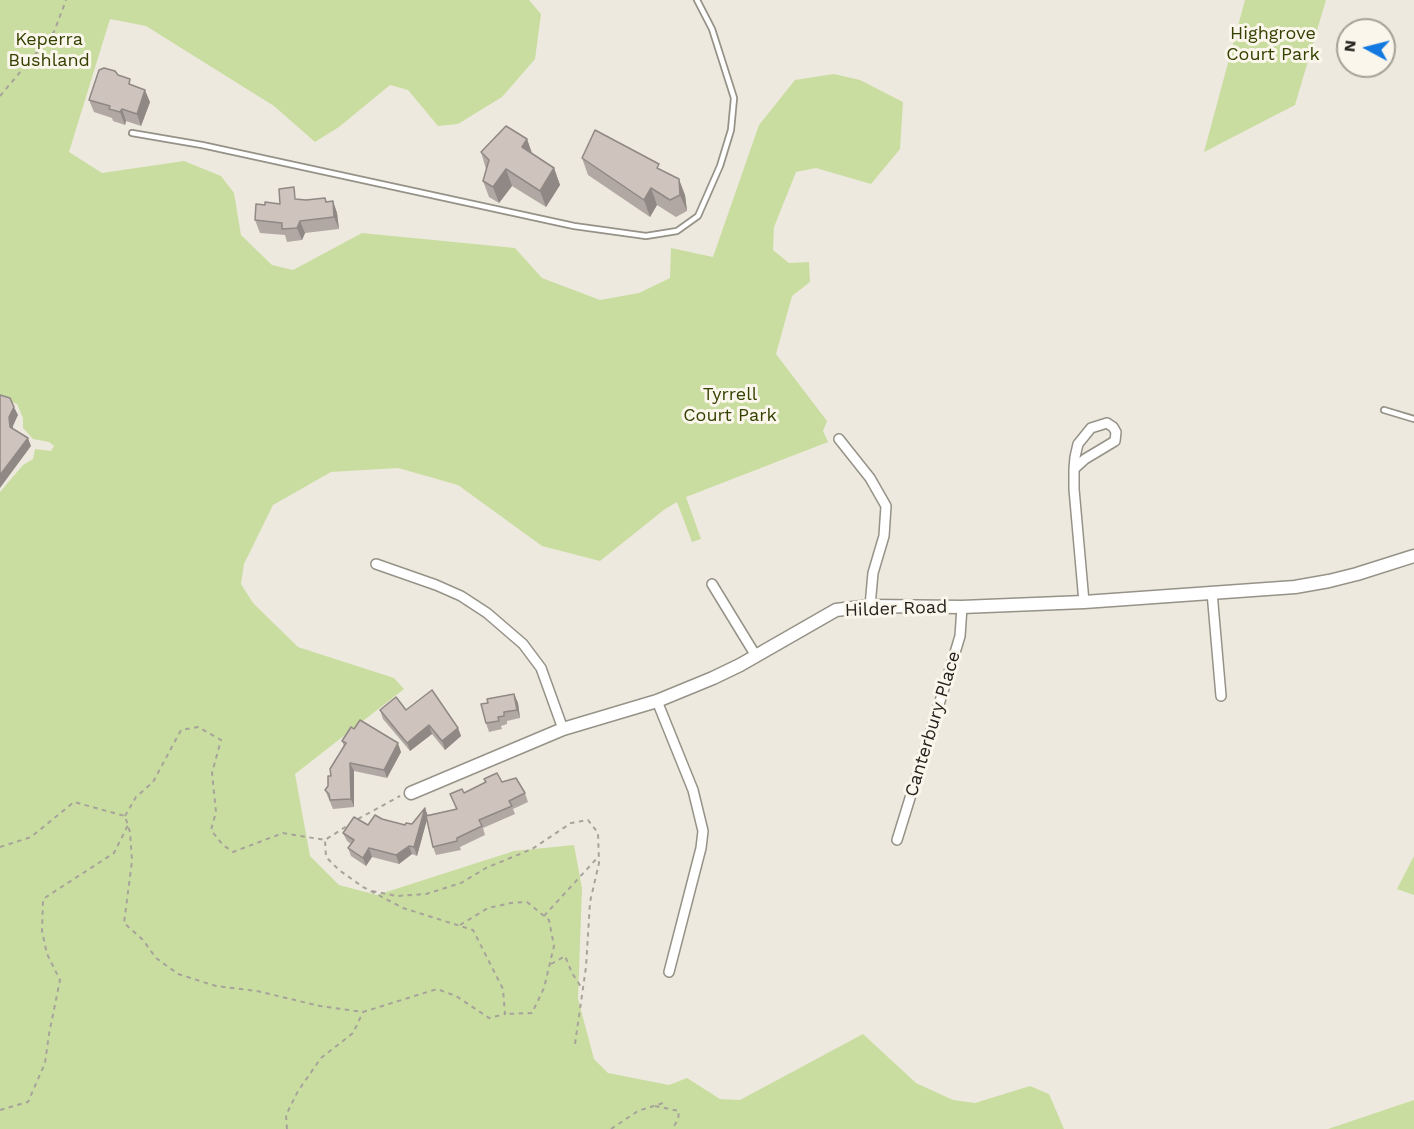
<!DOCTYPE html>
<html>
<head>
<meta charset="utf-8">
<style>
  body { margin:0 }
  #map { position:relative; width:1414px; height:1129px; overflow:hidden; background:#ede9de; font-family:"Work Sans",sans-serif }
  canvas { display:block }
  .north { position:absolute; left:1336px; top:18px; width:60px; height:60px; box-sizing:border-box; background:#faf6eb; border:2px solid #a4a199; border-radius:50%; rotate:277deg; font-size:16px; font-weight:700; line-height:24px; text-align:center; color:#24221e }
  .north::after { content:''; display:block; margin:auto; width:21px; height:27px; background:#1379e1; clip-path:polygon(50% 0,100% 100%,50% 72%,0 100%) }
</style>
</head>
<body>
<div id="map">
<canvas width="1414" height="1129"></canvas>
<div class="north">N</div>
</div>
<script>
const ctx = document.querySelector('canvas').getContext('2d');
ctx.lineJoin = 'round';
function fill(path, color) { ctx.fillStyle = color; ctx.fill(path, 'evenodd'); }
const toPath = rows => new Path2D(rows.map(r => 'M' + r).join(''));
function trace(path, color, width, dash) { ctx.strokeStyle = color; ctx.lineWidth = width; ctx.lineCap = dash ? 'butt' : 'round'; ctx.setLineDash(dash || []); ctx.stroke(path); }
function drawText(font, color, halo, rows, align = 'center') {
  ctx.font = font + ' "Work Sans",sans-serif'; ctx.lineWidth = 6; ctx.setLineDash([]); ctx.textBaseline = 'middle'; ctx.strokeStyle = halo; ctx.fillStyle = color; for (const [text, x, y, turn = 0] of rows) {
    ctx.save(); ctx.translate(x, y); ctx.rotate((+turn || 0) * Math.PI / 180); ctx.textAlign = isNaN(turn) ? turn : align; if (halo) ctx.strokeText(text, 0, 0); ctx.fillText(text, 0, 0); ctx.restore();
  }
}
const green = toPath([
  [0,0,529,0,541,14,535,59,502,97,458,124,438,126,408,90,390,85,339,127,315,142,274,106,146,26,110,19,69,152,102,173,184,161,221,176,234,193,241,235,272,265,293,270,362,233,515,248,542,278,600,300,639,293,670,278,671,248,713,257,759,125,795,80,834,74,860,80,903,102,900,149,871,184,816,168,796,172,774,227,773,250,789,263,809,262,810,282,792,296,776,354,827,421,823,431,828,442,686,497,701,539,692,542,677,502,665,509,600,561,542,546,458,485,398,468,331,472,273,505,244,564,241,584,253,603,298,647,394,678,404,689,295,774,310,856,339,885,377,895,514,851,574,845,582,888,578,999,594,1059,608,1073,669,1085,687,1078,720,1099,740,1100,863,1034,916,1083,953,1100,975,1103,1030,1086,1049,1094,1064,1129,0,1129,0,492,23,465,33,459,35,449,51,451,54,446,49,442,33,439,23,428,23,418,17,404,2,397,0,398],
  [1245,0,1326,0,1295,105,1204,152],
  [1414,856,1414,895,1397,889],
  [1414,1100,1414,1129,1328,1129]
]);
const path = toPath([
  [0,96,54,32,66,0],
  [125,816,136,797,153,782,181,730,198,727,221,740,212,773,216,812,211,830,223,845,233,852,283,833,325,840,350,824],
  [358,819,400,796],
  [0,847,31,837,74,802,125,816,130,832,132,861,124,923,143,940,156,958,178,974,216,986,257,991,320,1006,363,1012,437,989,456,996,489,1018,505,1014,503,989,473,930,403,908,363,887,339,870,326,857,325,840],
  [372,891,397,896,426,894,461,883,486,868,532,849,571,823,588,820,598,833,599,863,590,902,586,967,575,1044],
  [544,916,599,856],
  [460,925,488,908,511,903,527,902,549,920,554,946,544,988,532,1013,505,1014],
  [551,964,565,956,572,973,583,990],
  [655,1106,679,1111,678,1120,672,1129],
  [0,1110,28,1102,45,1063,49,1034,60,980,47,954,42,931,43,899,114,853,128,825],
  [287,1129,286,1115,298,1091,321,1058,353,1033,363,1012],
  [611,1129,638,1111,663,1103]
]);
const service = toPath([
  [132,133,202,145,574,226,646,236,677,231,698,216,720,166,731,130,734,98,712,29,697,0],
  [1384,410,1414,419]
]);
const minor = toPath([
  [839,439,870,478,886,506,884,536,873,573,870,606],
  [1074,469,1085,459,1115,441,1116,432,1113,427,1107,423,1091,428,1078,444,1075,457,1074,469,1074,489,1084,602],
  [376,564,436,585,461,596,487,613,523,644,541,668,563,729],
  [712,584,756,656],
  [1212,592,1221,696],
  [657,701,693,790,703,831,701,848,669,972],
  [897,840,954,656,960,636,962,607]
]);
const tertiary = toPath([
  [411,793,563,729,657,701,713,678,740,665,836,610,870,606,962,607,1084,602,1295,587,1329,581,1357,574,1414,556]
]);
const wall = toPath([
  [118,75,133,86,150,102,141,126,126,121,125,125,113,121,112,118,94,112,89,100],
  [527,139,532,154,554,168,560,185,546,207,512,186,499,203,489,197,483,181,486,169,481,152],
  [582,158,661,170,685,195,687,211,676,217,657,205,650,217,588,175],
  [325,198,326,202,333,201,337,213,339,229,305,233,302,240,287,242,285,235,260,233,255,220,265,205,280,204,298,200,306,200],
  [514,694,518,703,520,718,507,721,507,724,501,726,502,729,489,732,486,723,488,703],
  [380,710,406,710,458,728,461,736,445,750,432,734,410,751,383,719],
  [342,741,401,752,387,778,354,771,354,807,333,809,325,790,328,786,331,776,344,746],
  [502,782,525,793,528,802,513,809,515,814,483,828,485,835,460,847,461,850,436,855,433,847,427,819,417,856,412,854,399,864,372,857,366,866,351,856,348,848,351,844,347,841,343,833,368,825,382,819,405,825,412,824,425,808,427,815,456,809,450,794,464,793]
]);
const shadedWall = toPath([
  [145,90,150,102,141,126,137,114],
  [122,109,126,121,125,125,120,112],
  [527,139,533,156,522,147],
  [554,168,560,185,546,207,540,191],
  [506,169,512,186,499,203,493,187],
  [679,179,685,195,687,211,680,195],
  [651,188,657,205,650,217,644,200],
  [333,201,337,213,339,229,334,217],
  [300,221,305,233,302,240,297,228],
  [14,407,18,415,13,426,13,435,10,427,9,417],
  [28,438,31,446,0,488,0,475],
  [514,694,518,703,520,718,517,710],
  [429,725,432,734,410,751,407,743],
  [458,728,461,736,445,750,442,741],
  [398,743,401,752,387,778,384,770],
  [350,763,354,771,354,807,351,799],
  [425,808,428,816,417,856,414,847],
  [409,846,412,854,399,864,396,855],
  [369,848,372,857,366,866,363,858]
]);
const building = toPath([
  [104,68,115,71,118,75,130,79,129,84,145,90,137,114,122,109,120,112,109,109,110,106,89,100,99,70,104,68],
  [506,126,527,139,522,147,554,168,540,191,506,169,493,187,483,181,489,160,481,152,506,126],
  [595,130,659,164,657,168,679,179,680,195,670,200,651,188,644,200,582,158,595,130],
  [294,187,295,199,306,200,325,198,326,202,333,201,334,217,300,221,297,228,282,229,282,223,255,220,256,204,265,205,265,202,280,204,279,189,294,187],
  [0,395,10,398,14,407,9,417,10,427,28,438,0,475,0,395],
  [432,690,458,728,442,741,429,725,407,743,380,710,396,697,406,710,432,690],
  [514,694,517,710,504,712,504,716,498,717,499,721,486,723,481,704,488,703,487,699,514,694],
  [360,720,398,743,384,770,350,763,351,799,330,800,329,794,325,790,328,786,328,776,331,776,330,769,346,743,342,741,351,727,354,729,360,720],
  [497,773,502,782,516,778,525,793,509,801,512,806,479,820,482,826,457,838,457,841,433,847,426,816,457,809,450,794,462,789,464,793,486,782,484,779,497,773],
  [425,808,414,847,409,846,396,855,369,848,363,858,348,848,354,840,343,833,354,817,368,825,375,815,382,819,405,825,406,823,412,824,425,808]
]);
const parkNames = [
  ["Highgrove",1273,34],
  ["Court Park",1273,55],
  ["Keperra",49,40],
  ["Bushland",49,61],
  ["Tyrrell",730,395],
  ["Court Park",730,416]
];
const streetNames = [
  ["Hilder Road",896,609,-2],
  ["Canterbury Place",933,724,-73]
];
fill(green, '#cadda0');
trace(service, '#969288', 8);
trace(minor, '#969288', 12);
trace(tertiary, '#969288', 15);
trace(path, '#a6a39a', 2, [4.5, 4.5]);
trace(service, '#fff', 4.5);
trace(minor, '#fff', 9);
trace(tertiary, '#fff', 12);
fill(wall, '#b1a8a3');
fill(shadedWall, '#908884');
fill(building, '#cec3bd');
trace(building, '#908884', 1.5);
drawText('18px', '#344101', '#faf6eb', parkNames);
drawText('18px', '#24221e', '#faf6eb', streetNames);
</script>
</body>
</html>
